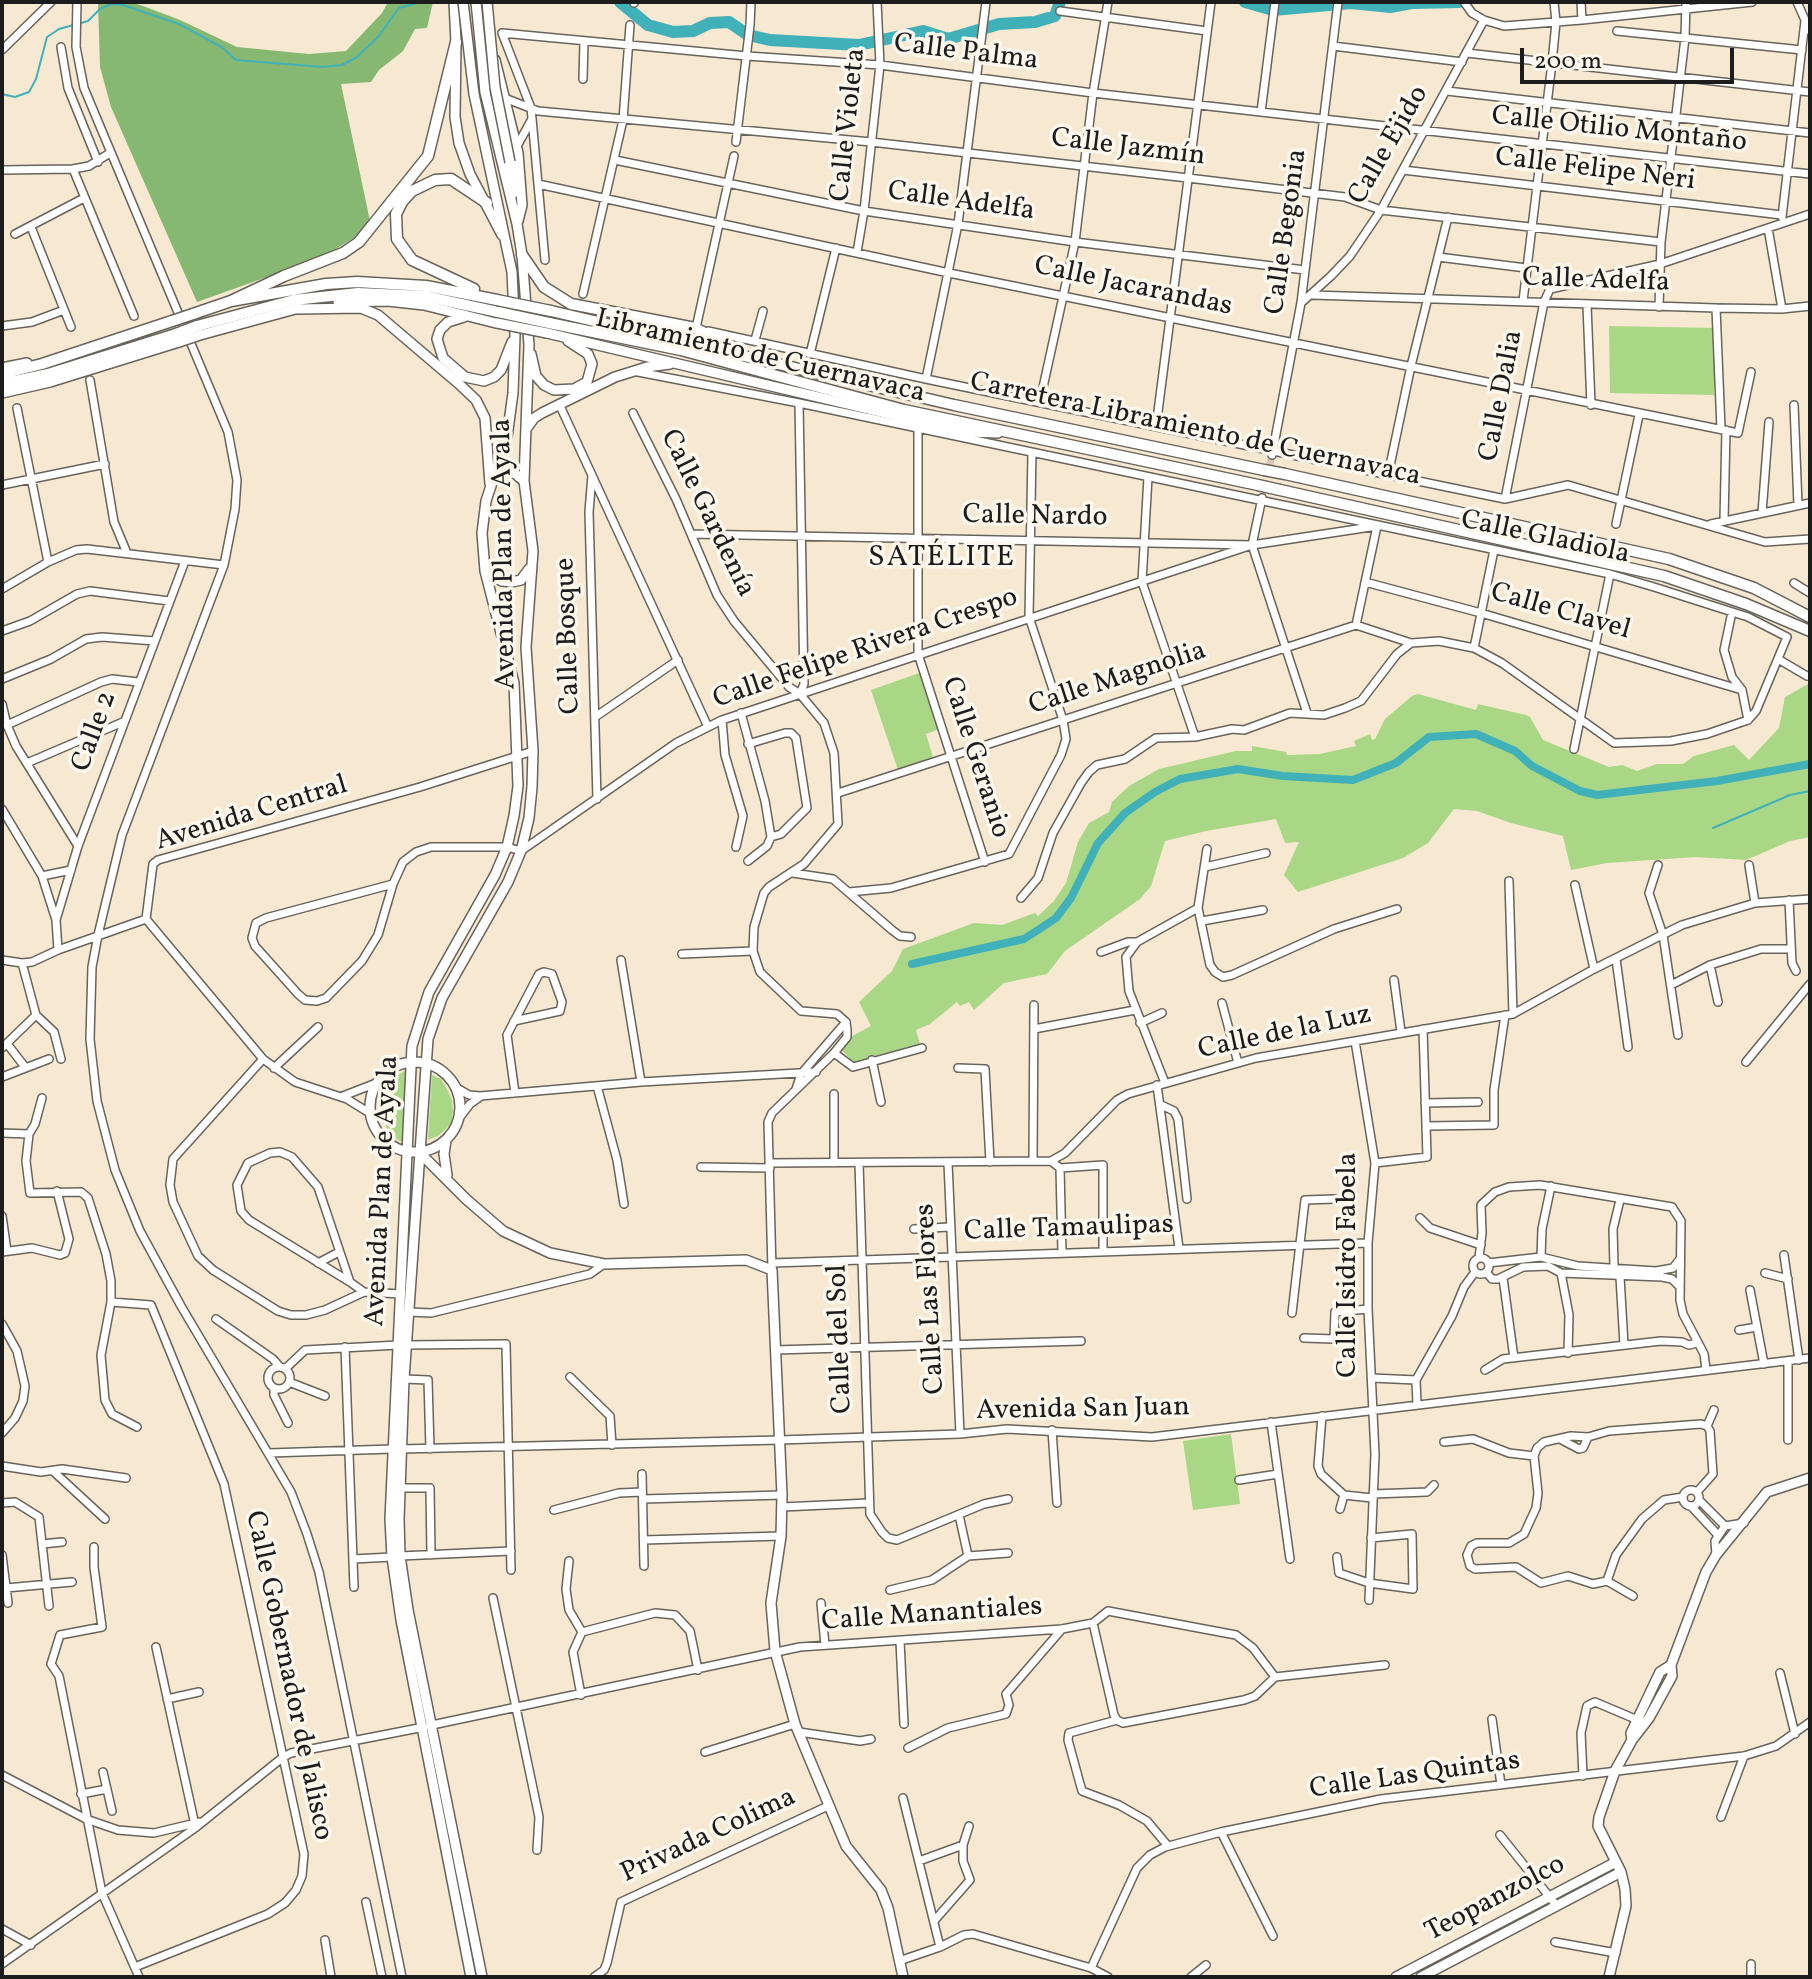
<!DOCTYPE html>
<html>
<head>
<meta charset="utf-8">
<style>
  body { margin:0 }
  #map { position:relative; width:1812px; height:1979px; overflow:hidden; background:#f6e8d1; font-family:Vollkorn,serif }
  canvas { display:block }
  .frame { position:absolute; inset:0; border:4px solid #1c1c1c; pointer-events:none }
  .scale { position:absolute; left:1520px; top:48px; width:214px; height:36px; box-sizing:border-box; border:4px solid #1c1c1c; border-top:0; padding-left:10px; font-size:24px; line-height:28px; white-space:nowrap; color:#1c1c1c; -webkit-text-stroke:6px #fbf7ec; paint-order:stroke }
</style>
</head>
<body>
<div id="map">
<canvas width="1812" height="1979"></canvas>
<div class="frame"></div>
<div class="scale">200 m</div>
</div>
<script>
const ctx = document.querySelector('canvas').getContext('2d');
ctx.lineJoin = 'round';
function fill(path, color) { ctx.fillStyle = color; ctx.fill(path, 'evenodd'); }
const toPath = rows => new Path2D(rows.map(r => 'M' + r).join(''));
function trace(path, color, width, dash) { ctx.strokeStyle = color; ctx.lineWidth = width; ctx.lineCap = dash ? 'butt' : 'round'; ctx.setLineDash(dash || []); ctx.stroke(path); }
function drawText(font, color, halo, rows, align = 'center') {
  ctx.font = font + ' Vollkorn,serif'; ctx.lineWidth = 7; ctx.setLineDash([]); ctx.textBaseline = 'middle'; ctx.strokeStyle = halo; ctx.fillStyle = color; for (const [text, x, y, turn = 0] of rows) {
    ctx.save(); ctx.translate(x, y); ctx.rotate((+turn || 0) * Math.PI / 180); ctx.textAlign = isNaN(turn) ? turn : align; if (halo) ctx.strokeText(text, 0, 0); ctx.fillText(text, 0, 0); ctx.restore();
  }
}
const green = toPath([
  [1609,326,1714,328,1714,395,1610,393],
  [922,672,940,729,926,734,934,761,899,773,871,690],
  [1810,683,1810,837,1790,841,1746,860,1696,857,1607,863,1571,870,1563,836,1511,823,1477,811,1454,809,1428,843,1403,858,1298,892,1284,875,1299,842,1285,843,1276,819,1206,831,1165,841,1151,886,1140,899,1065,951,1047,974,1004,983,974,1010,969,1002,960,1006,957,1002,930,1024,916,1030,920,1044,870,1057,855,1064,841,1049,852,1036,871,1026,859,1002,892,971,903,949,974,923,1002,925,1035,913,1038,916,1054,901,1066,883,1078,842,1089,823,1109,812,1112,802,1129,786,1159,769,1236,751,1252,751,1252,746,1286,752,1287,755,1320,754,1356,746,1354,741,1370,734,1372,740,1375,739,1385,719,1412,696,1418,694,1476,710,1478,704,1526,715,1530,717,1543,740,1609,767,1622,765,1637,771,1657,764,1683,764,1694,756,1734,745,1749,760,1779,728,1785,697],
  [406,1070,402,1142,394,1138,387,1129,380,1104,383,1091,390,1080],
  [432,1075,441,1079,447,1089,452,1100,453,1111,452,1121,447,1128,438,1136,428,1140],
  [1231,1434,1240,1504,1193,1510,1183,1441]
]);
const forest = toPath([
  [98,2,130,2,143,6,180,20,237,47,309,54,346,51,382,13,388,2,433,2,427,28,415,29,403,51,379,70,371,82,341,84,370,221,355,237,323,257,197,302,111,107,100,67]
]);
const stream = toPath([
  [2,94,15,97,29,92,36,79,47,37,59,29,88,21,100,9,111,4,123,5,179,24,223,48,236,60,323,67,342,65,357,57,378,37,399,8,421,2],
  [1713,828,1790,795,1810,791]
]);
const canal = toPath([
  [912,964,1024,939,1038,930,1056,918,1071,898,1098,843,1125,813,1155,792,1180,779,1238,769,1283,776,1353,780,1396,763,1429,737,1476,734,1515,751,1532,766,1580,791,1597,795,1717,781,1810,764]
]);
const river = toPath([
  [620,2,648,25,673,32,693,31,710,23,729,22,748,35,770,40,859,45,923,31,948,39,999,24,1035,22,1055,16,1060,2],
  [1245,2,1273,10,1351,3,1390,7,1412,3,1459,2]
]);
const minorTunnel = toPath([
  [1262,497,1272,455]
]);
const minor = toPath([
  [77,2,76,47,84,88,228,432,237,480,235,509,224,565,122,835,98,935,92,967,90,1039,97,1101,115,1170,140,1231,181,1306,291,1492,307,1534,319,1572,402,1977],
  [634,2,634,3],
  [1464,2,1472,13,1484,20,1504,26,1582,20,1752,2],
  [1581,2,1582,20],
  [1797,2,1810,31],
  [1060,11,1207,31],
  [1617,31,1802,50],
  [1333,46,1462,62],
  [61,47,68,88,98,162],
  [2,50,51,2],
  [1467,53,1810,92],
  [583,79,584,41],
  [1447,91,1810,133],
  [507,99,538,111,871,142,1188,178,1345,197,1381,210,1661,242],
  [1261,112,1275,2],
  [736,142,750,25,751,2],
  [517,146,532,119],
  [615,160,864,211,1075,242,1305,270],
  [73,169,134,316],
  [2,170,73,169,89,166,110,153],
  [1403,170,1782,215],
  [538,184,949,273,1738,433,1751,372],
  [1782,217,1805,21],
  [31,227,71,327],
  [1768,228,1782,309],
  [15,234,84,198],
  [857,252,864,211,880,65,877,2],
  [1438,257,1526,268],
  [545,260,531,108,502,33,747,56,880,65,1093,93,1810,174],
  [583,294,623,120,630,25],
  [1312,295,1716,308,1782,309,1810,306],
  [1523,301,1552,63,1556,22,1554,2],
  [1301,303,1331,276,1350,256,1381,210,1484,20],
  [1587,305,1591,405],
  [1659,307,1661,242,1685,38,1686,2],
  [1716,308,1721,429],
  [2,326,32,322,64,310],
  [696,328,734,156],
  [708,331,926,379,1505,499,1568,485,1765,542,1810,539],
  [755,340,763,311],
  [810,354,836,248],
  [633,371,799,403,1610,574,1654,587,1748,617,1787,637,1756,711,1748,720],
  [926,379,958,224,986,2],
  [90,380,114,522,127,553],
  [1040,401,1075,242,1093,93,1108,2],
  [799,403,804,684,800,694],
  [1794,405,1798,505],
  [17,408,48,562],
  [561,408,708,727],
  [633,413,676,499,717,595,734,621,789,687,800,694,824,723,834,753,838,824,804,864,769,887,764,893,754,927,753,951,760,972,801,1011,837,1014,846,1022,847,1030,847,1037,834,1053,772,1113,768,1122,772,1270],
  [1156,427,1211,2],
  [918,429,918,654,985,862],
  [1272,455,1301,303,1338,2],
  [592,475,589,512,597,799],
  [1388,475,1411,366,1448,217],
  [1148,477,1142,582,1195,737],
  [2,485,105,464],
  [1262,498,1252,545,1307,713],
  [1505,499,1544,302,1550,289,1660,264,1810,214],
  [1762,513,1769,422],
  [1724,521,1726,430],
  [1616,524,1639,415],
  [1711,524,1810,503],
  [691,534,1252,545,1377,526,1356,625],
  [1365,582,1481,613,1742,690],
  [1794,583,1810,593],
  [2,589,48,562,76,550,87,549,224,565],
  [1732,612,1724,650,1732,677,1742,690,1748,720],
  [2,631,30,621,77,594,90,591,169,601],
  [1474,648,1494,550],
  [1778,659,1807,676],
  [2,679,51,659,86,639,102,637,155,641],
  [2,704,7,725,16,746,78,846],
  [741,713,765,801,771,837,767,846,748,861],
  [595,717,678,660],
  [722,720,725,755,743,816,736,847],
  [7,725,101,682,112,679,138,682],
  [748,744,785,733,791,733,796,738,807,808,781,834,771,837],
  [1574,749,1610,574],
  [27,763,123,722],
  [838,793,1356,625,1411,643],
  [2,809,42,876,56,920,58,950],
  [1207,849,1198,908,1210,965,1215,972,1223,977,1232,975,1334,929,1397,909],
  [1658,865,1649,893,1663,935,1678,1035],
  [1749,865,1755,903],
  [1205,867,1266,853],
  [793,873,833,879,892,930,900,936,911,937],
  [42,876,71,870],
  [1509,881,1513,1014],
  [393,884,266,918,256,923,252,938,255,946,298,994,305,1000,317,1001,326,998,362,961,378,935,393,884,403,862,416,852,431,847,507,847,521,851,676,743,722,720,1252,545],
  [1575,885,1594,969],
  [849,892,891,888,1009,854,1061,755,1066,739,1063,720,1029,617,1032,452],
  [1021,898,1038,878,1053,833,1081,783,1089,772,1097,765,1125,759,1156,738,1195,737,1232,729,1244,730,1290,713,1324,715,1345,708,1361,701,1397,654,1411,643,1439,641,1474,648,1502,663,1614,743,1671,741,1707,734,1748,720],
  [1789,900,1792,963,1796,971],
  [56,920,78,846,185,561],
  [1202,921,1263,910],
  [1101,952,1128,942,1137,942],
  [682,954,753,951],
  [1616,959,1628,1047],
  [2,960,22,963,32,962,58,950,146,919],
  [621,960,641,1082],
  [1710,965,1718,1002],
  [1394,980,1401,1032],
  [1671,985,1710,965,1761,949,1791,949],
  [1222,1003,1238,1063],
  [36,1015,54,1032,61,1059],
  [514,1021,560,1011,562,1002,552,974,544,972,539,974,507,1035,515,1093],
  [1140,1023,1162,1013],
  [1034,1029,1135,1010],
  [1355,1041,1375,1163,1368,1243,1368,1309,1375,1454,1369,1600],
  [8,1045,25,1067],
  [2,1048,36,1015,22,963],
  [834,1053,853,1067,922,1048],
  [263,1059,173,1159,170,1185,173,1202,198,1256,213,1270,278,1311,291,1315,306,1315,325,1310,364,1292,401,1294],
  [872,1060,881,1102],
  [1746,1062,1810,984],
  [274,1068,318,1027],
  [958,1068,985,1069,990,1162],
  [2,1077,49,1059],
  [1165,1083,1129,991,1126,957,1137,942,1198,908],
  [1157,1085,1179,1248],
  [597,1086,617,1160,624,1204],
  [457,1088,469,1095,480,1096,641,1082,816,1072],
  [796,1089,801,1074,846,1022],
  [343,1096,374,1084],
  [42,1098,35,1124,29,1134,26,1161,30,1193,81,1192,88,1198,106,1254,111,1281,111,1302,101,1355,105,1400,112,1414,137,1427],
  [1425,1103,1478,1102],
  [1161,1105,1174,1111,1178,1119,1187,1199],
  [368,1112,347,1099,295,1082,263,1059,146,919,153,864,158,860,420,787,533,751],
  [460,1117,470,1104,480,1097],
  [1426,1126,1494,1125,1494,1090,1505,1015],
  [2,1133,29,1134],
  [1033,1161,1034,1005],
  [1051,1161,1060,1168,1103,1165,1103,1252],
  [770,1163,1051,1161,1065,1153,1117,1100,1128,1094,1256,1058,1513,1014,1594,969,1682,925,1755,903,1810,899],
  [834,1163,834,1094],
  [859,1163,870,1514,882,1532,888,1538,897,1540,984,1504,1008,1499],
  [948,1163,960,1434],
  [1375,1163,1427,1157,1423,1029],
  [701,1167,770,1168],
  [1060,1168,1062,1253],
  [2,1216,7,1251],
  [1420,1218,1430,1228,1481,1245],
  [914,1229,949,1227],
  [2,1252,32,1248,60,1255,65,1253,69,1239,57,1191],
  [1784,1255,1799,1360],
  [1541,1257,1542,1229,1551,1186],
  [1479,1258,1482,1233,1481,1205,1495,1192,1509,1187,1540,1185,1672,1207,1681,1221,1680,1300,1683,1314,1704,1354,1706,1369],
  '1473 1266a8 8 0 1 1 16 0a8 8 0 1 1-16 0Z',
  [318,1263,339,1252],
  [772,1263,1368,1243],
  [1488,1263,1541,1257,1578,1266,1656,1271,1673,1268,1680,1259],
  [1614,1266,1613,1229,1620,1200],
  [1486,1272,1492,1279,1498,1279,1523,1267,1548,1266,1561,1273,1662,1277,1672,1279,1680,1287],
  [1561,1273,1569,1315,1568,1353],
  [1765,1273,1788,1279],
  [1620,1277,1624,1345],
  [1503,1278,1514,1358],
  [350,1282,249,1220,241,1211,237,1185,248,1163,270,1153,280,1152,292,1157,318,1187,350,1282,364,1292],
  [1750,1290,1764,1364],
  [111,1302,151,1305,224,1484,304,1854,302,1876,296,1890,285,1903,268,1914,135,1967],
  [409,1312,431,1313,590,1274,604,1264],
  [1292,1313,1305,1200,1335,1199],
  [216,1319,273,1359,279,1366],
  [2,1324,17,1351,25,1386,23,1401,15,1418,2,1433],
  [1739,1330,1757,1327],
  [1304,1338,1334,1339,1335,1312,1368,1309],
  [406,1345,506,1344,511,1570],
  [345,1347,354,1587],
  [775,1350,1081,1341],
  [1788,1361,1788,1440],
  '268 1378a11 11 0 1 1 22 0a11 11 0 1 1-22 0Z',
  [285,1369,305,1350,398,1345],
  [1485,1370,1503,1359,1661,1341,1682,1342,1689,1345,1697,1343],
  [570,1377,610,1416,612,1445],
  [1372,1378,1416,1380],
  [404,1379,428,1380,430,1449],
  [289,1382,325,1396],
  [274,1388,274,1395,288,1423],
  [1417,1404,1416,1380,1452,1316,1464,1287,1475,1272],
  [1322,1416,1318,1466,1321,1474,1344,1495,1372,1498],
  [1271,1422,1290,1559],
  [1052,1430,1057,1503],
  [1560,1439,1579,1449,1583,1448,1588,1437],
  [1444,1442,1473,1439,1509,1453,1534,1456],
  [401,1449,780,1440,960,1434,1007,1429,1152,1437,1810,1358],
  [269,1453,392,1449],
  [2,1466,41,1472,62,1469,126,1478],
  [53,1471,105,1519],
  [642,1474,644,1566],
  [1239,1480,1278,1474],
  [400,1488,430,1488,431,1555],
  '1683 1498a8 8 0 1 1 16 0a8 8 0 1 1-16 0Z',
  [1697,1492,1713,1474,1710,1431,1707,1426,1714,1410],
  [1373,1494,1427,1492,1434,1485],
  [643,1499,782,1495],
  [1699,1500,1725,1526],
  [2,1503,15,1502,39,1517,49,1606],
  [1691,1506,1717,1534],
  [782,1507,869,1503],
  [1340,1509,1344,1495],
  [554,1510,619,1493,642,1492],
  [959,1515,968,1556],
  [644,1540,781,1536],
  [42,1544,62,1542],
  [94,1547,94,1567,102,1627,60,1635,51,1664,59,1676,102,1893,139,1977],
  [2,1555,8,1603],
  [1716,1555,1715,1541,1725,1526,1744,1523],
  [400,1556,511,1551],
  [1337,1557,1339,1573,1369,1583,1413,1589,1412,1534,1371,1538],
  [353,1559,392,1557],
  [569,1561,566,1589,569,1610,582,1632],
  [1607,1581,1616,1555,1642,1519,1664,1500,1683,1497],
  [6,1588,72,1582],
  [890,1590,932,1580,968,1556,1008,1553],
  [1633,1596,1607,1581,1593,1584,1568,1576,1541,1583,1516,1567,1475,1569,1470,1566,1467,1555,1471,1546,1477,1543,1509,1543,1524,1534,1536,1508,1538,1493,1534,1456,1537,1448,1544,1442,1571,1436,1588,1437,1609,1431,1701,1424,1707,1426],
  [493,1598,539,1817,537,1850],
  [821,1603,825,1645],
  [1093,1623,1114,1715,1117,1720],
  [582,1632,655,1613,675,1615,690,1631,698,1670],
  [900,1641,904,1724],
  [156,1647,195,1825],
  [1780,1673,1795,1734],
  [1275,1677,1385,1665],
  [581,1695,573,1652,582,1632],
  [167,1699,199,1692],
  [1492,1719,1501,1785],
  [432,1725,800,1647,1062,1629,1093,1623,1108,1611,1236,1635,1253,1648,1275,1677],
  [799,1732,860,1741,871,1739],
  [908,1748,948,1728,1006,1714,1009,1705,1006,1694,1062,1629],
  [705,1752,795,1724],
  [103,1772,112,1811],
  [2,1775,86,1819,118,1830,154,1833,200,1822],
  [1583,1776,1581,1733,1587,1706,1595,1702,1640,1721],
  [81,1794,107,1789],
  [903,1798,940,1947],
  [1721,1817,1744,1756],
  [1221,1832,1273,1936],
  [1500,1835,1556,1905],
  [1168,1846,1147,1821,1119,1805,1082,1791,1068,1740,1069,1733,1117,1720,1123,1723,1244,1700,1255,1696,1275,1677],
  [919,1861,963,1845],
  [366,1902,382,1977],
  [934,1921,970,1880,963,1861,963,1845,969,1826],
  [2,1929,31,1945],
  [325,1940,331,1977],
  [1555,1942,1616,1953],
  [899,1961,940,1947,964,1935,973,1934,1091,1968,1108,1977],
  [2,1964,195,1828,282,1758,291,1753,424,1727],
  [1751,1964,1751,1977],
  [1091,1968,1137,1868,1150,1855,1165,1847,1221,1832,1381,1799,1744,1756,1776,1746,1810,1722],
  [594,1977,604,1970,607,1963,621,1902,828,1806],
  [1191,1977,1206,1965]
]);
const major = toPath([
  [454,2,456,42,455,117,459,143,470,174,502,235],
  [495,60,518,153,522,205,518,221],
  [510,162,514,193],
  [338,302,388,301,424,305,496,323],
  [295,309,361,308,378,315,458,383,476,400,485,418,490,484],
  [464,317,448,322,440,330,437,339,443,358,465,377,484,381,494,377,501,370,512,342],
  [547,333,966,432,998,433],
  [200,335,299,308],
  [531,354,536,376,544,385,554,390,574,389,587,382,592,364,588,354,568,341],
  [2,368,27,363],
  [2,393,50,382,179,342],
  [526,429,534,418,542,413,615,377,647,367,670,364],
  [494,478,506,472,513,472,524,481],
  [485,571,502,581,512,582,521,580,529,569],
  '370 1107a45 45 0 1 1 90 0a45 45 0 1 1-90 0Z',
  [446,1140,444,1154,447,1175],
  [419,1152,466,1199,503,1231,550,1253,604,1264,746,1260,772,1270,782,1495,781,1536,771,1603,775,1651,795,1724,846,1846,881,1890,888,1908,903,1977],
  [1632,1740,1631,1733,1660,1672,1671,1665],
  [471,1977,401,1620,392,1557,390,1519,412,1046,429,992,495,875,507,847,514,816,518,786,514,683,485,571,482,533,486,501,507,437,513,393,515,335,512,272,474,94],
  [482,1977,408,1610,400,1556,399,1519,404,1379,428,1039,442,998,508,882,521,851,529,818,532,787,533,751,526,647,533,551,524,481,529,345,522,255,517,224,485,92],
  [1396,1977,1616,1862],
  [1421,1977,1621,1872],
  [1609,1977,1626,1906,1625,1889,1621,1872,1598,1826,1599,1817,1615,1771,1632,1740,1649,1718,1672,1676,1671,1665,1706,1572,1716,1555,1767,1492,1810,1478]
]);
const highway = toPath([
  [522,255,544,287,571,304,695,328,738,350],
  [474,289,412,260,397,239,396,214,402,202,412,191,435,180,451,179,487,203],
  [231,301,284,276,343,253,359,242,428,156,456,42],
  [551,311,954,405,1264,470],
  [193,314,231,301,326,284,357,282,426,286,497,300],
  [549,323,681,350,904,410,1258,485],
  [197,326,294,300,358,293,424,296,498,312],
  [2,374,42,364,172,321],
  [2,384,48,374,176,334],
  [1285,474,1669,559,1754,588,1810,617],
  [1280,490,1664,576,1746,604,1810,631]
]);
const majorBridge = toPath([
  [463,2,474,94],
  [476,2,485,92],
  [487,2,495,87,510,162],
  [497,323,547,333],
  [179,342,200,335]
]);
const highwayBridge = toPath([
  [497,300,551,311],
  [498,312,549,323],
  [172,321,193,314],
  [176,334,197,326],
  [1264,470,1285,474],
  [1258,485,1280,490]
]);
const streetNames = [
  ["Calle Palma",966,54,7],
  ["Calle Violeta",850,125,-84],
  ["Calle Otilio Montaño",1619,131,6],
  ["Calle Ejido",1390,146,-60],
  ["Calle Jazmín",1128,149,7],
  ["Calle Felipe Neri",1595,171,7],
  ["Calle Adelfa",961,203,8],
  ["Calle Begonia",1288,232,-82],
  ["Calle Adelfa",1596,282,2],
  ["Calle Jacarandas",1133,288,12],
  ["Libramiento de Cuernavaca",760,358,13],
  ["Calle Dalia",1503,396,-79],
  ["Carretera Libramiento de Cuernavaca",1195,431,12],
  ["Calle Gardenía",706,514,64],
  ["Calle Nardo",1035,518,1],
  ["Calle Gladiola",1545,539,12],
  ["Avenida Plan de Ayala",506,554,-91],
  ["Calle Clavel",1560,613,16],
  ["Calle Bosque",570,636,-92],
  ["Calle Felipe Rivera Crespo",866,650,-19],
  ["Calle Magnolia",1118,680,-18],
  ["Calle 2",96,732,-70],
  ["Calle Geranio",974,758,72],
  ["Avenida Central",252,815,-17],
  ["Calle de la Luz",1285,1034,-12],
  ["Avenida Plan de Ayala",384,1191,-87],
  ["Calle Tamaulipas",1069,1230,-2],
  ["Calle Isidro Fabela",1350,1265,-90],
  ["Calle Las Flores",932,1299,-93],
  ["Calle del Sol",842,1339,-92],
  ["Avenida San Juan",1083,1411,-1],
  ["Calle Manantiales",932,1616,-4],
  ["Calle Gobernador de Jalisco",287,1676,78],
  ["Calle Las Quintas",1415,1777,-8],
  ["Privada Colima",709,1837,-25],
  ["Teopanzolco",1496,1900,-28]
];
const neighbourhoodNames = [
  ["SATÉLITE",942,559]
];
fill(green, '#a9d785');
fill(forest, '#86b872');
trace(stream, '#41b1b9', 2);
trace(canal, '#41b1b9', 8);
trace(river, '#41b1b9', 12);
trace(minorTunnel, '#d5c9b6', 7, [7, 3.5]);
trace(minor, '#68635b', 10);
trace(major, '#68635b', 12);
trace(highway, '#68635b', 13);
trace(minor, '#fff', 7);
trace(major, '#fff', 9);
trace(highway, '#fff', 10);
trace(majorBridge, '#68635b', 12, []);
trace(highwayBridge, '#68635b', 13, []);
trace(majorBridge, '#fff', 9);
trace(highwayBridge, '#fff', 10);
drawText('28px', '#1c1c1c', '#fbf7ec', streetNames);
ctx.letterSpacing = '2px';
drawText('30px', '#1c1c1c', '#fbf7ec', neighbourhoodNames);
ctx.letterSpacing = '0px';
</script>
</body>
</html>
